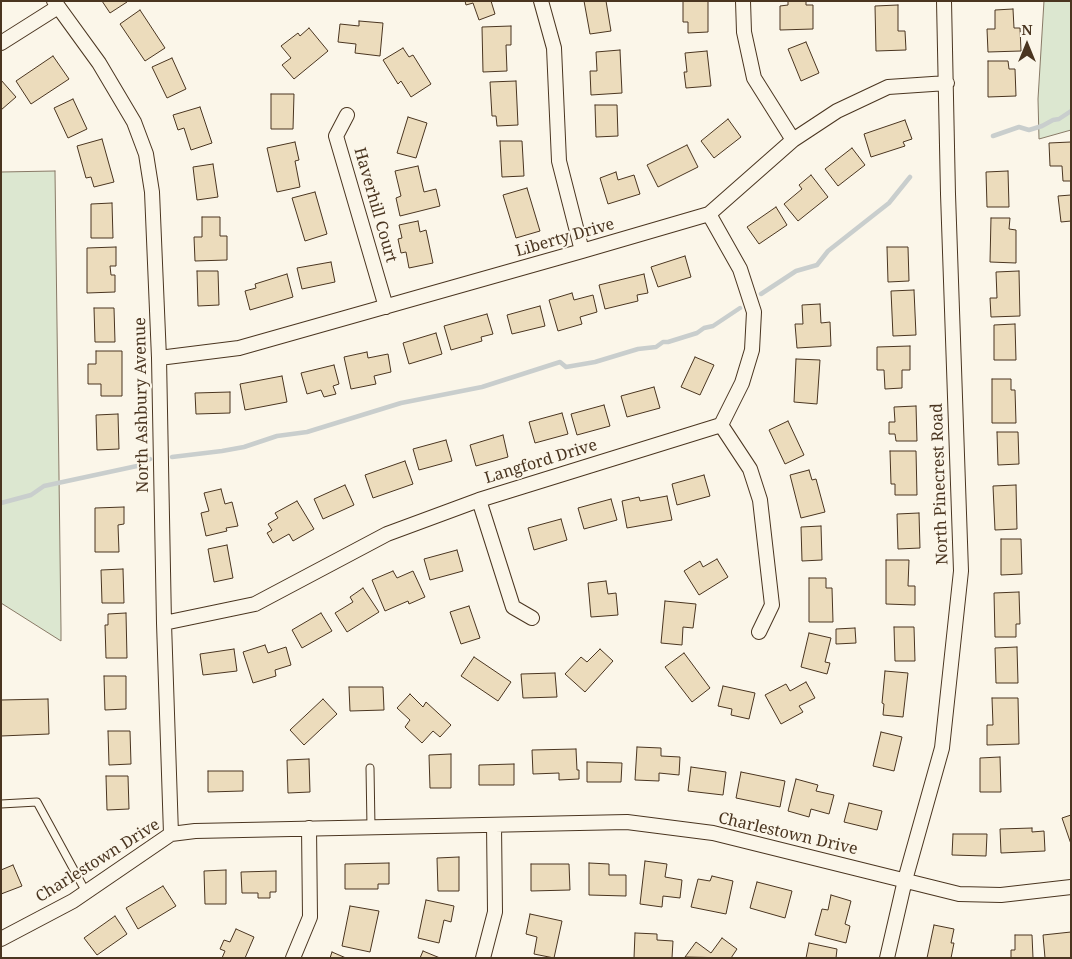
<!DOCTYPE html>
<html>
<head>
<meta charset="utf-8">
<style>
  body { margin:0 }
  #map { position:relative; width:1072px; height:959px; overflow:hidden; background:#fbf6e9; font-family:"Noto Serif",serif }
  canvas { display:block }
  .frame { position:absolute; inset:0; border:2px solid #4a3520; pointer-events:none }
  .north { position:absolute; left:1002px; top:20px; width:50px; height:50px; -webkit-text-stroke:4px #fbf6e9; paint-order:stroke; rotate:0deg; font-size:14px; font-weight:700; line-height:20px; text-align:center; color:#4a3520 }
  .north::after { content:''; display:block; margin:auto; width:18px; height:22px; background:#4a3520; clip-path:polygon(50% 0,100% 100%,50% 72%,0 100%) }
</style>
</head>
<body>
<div id="map">
<canvas width="1072" height="959"></canvas>
<div class="frame"></div>
<div class="north">N</div>
</div>
<script>
const ctx = document.querySelector('canvas').getContext('2d');
ctx.lineJoin = 'round';
function fill(path, color) { ctx.fillStyle = color; ctx.fill(path, 'evenodd'); }
const toPath = rows => new Path2D(rows.map(r => 'M' + r).join(''));
function trace(path, color, width, dash) { ctx.strokeStyle = color; ctx.lineWidth = width; ctx.lineCap = dash ? 'butt' : 'round'; ctx.setLineDash(dash || []); ctx.stroke(path); }
function drawText(font, color, halo, rows, align = 'center') {
  ctx.font = font + ' "Noto Serif",serif'; ctx.lineWidth = 4; ctx.setLineDash([]); ctx.textBaseline = 'middle'; ctx.strokeStyle = halo; ctx.fillStyle = color; for (const [text, x, y, turn = 0] of rows) {
    ctx.save(); ctx.translate(x, y); ctx.rotate((+turn || 0) * Math.PI / 180); ctx.textAlign = isNaN(turn) ? turn : align; if (halo) ctx.strokeText(text, 0, 0); ctx.fillText(text, 0, 0); ctx.restore();
  }
}
const green = toPath([
  [1044,1,1071,1,1071,130,1039,139,1038,99,1044,1],
  [55,171,61,629,61,641,1,603,1,172,55,171]
]);
const stream = toPath([
  [993,136,1019,127,1029,130,1042,126,1053,120,1059,119,1071,111],
  [761,294,796,271,817,265,828,251,889,203,910,177],
  [172,457,222,451,244,447,277,436,307,432,401,403,482,387,560,362,566,367,595,362,638,349,656,347,663,342,668,342,697,333,704,328,713,326,740,308],
  [1,503,31,495,44,486,137,466,150,459]
]);
const building = toPath([
  [102,1,127,1,127,2,110,13,102,1],
  [465,1,491,1,495,14,479,20,473,3,466,5,465,1],
  [584,1,606,1,611,31,590,34,584,1],
  [683,1,708,1,708,32,688,33,688,22,683,22,683,1],
  [788,1,806,1,806,5,813,5,813,29,780,30,780,6,788,5,788,1],
  [898,5,898,31,905,31,906,50,876,51,875,6,898,5],
  [1013,9,1014,28,1020,28,1021,51,988,52,987,29,995,29,995,10,1013,9],
  [140,10,165,48,145,61,120,24,140,10],
  [359,21,383,23,380,56,355,53,356,44,338,42,340,24,359,26,359,21],
  [511,26,511,45,506,45,507,71,483,72,482,27,511,26],
  [309,28,328,51,294,79,282,65,291,58,281,46,298,33,300,36,309,28],
  [806,42,819,73,801,81,788,49,806,42],
  [403,48,409,57,413,55,431,84,411,97,401,81,398,84,383,60,403,48],
  [620,50,622,93,591,95,590,71,597,71,596,52,620,50],
  [707,51,711,86,686,88,684,72,687,72,685,53,707,51],
  [53,56,69,79,31,104,16,81,53,56],
  [172,58,186,89,167,98,152,67,172,58],
  [988,61,1008,61,1009,69,1015,69,1016,96,988,97,988,61],
  [1,80,16,97,1,110,1,80],
  [516,81,518,125,497,126,496,116,492,116,490,82,516,81],
  [271,94,294,94,293,129,271,129,271,94],
  [73,99,87,129,68,138,54,108,73,99],
  [595,105,617,105,618,136,596,137,595,105],
  [200,107,212,143,191,150,184,128,178,130,173,115,200,107],
  [408,117,427,123,416,158,397,153,408,117],
  [728,119,741,137,714,158,701,141,728,119],
  [905,120,912,139,903,142,905,146,871,157,864,134,905,120],
  [102,139,114,182,94,187,91,177,86,178,77,146,102,139],
  [500,141,522,141,524,176,502,177,500,141],
  [295,142,299,160,295,161,300,187,277,192,267,148,295,142],
  [1071,142,1071,181,1063,181,1062,166,1050,166,1049,143,1071,142],
  [687,145,698,167,658,187,647,165,687,145],
  [852,148,865,165,838,186,825,169,852,148],
  [213,164,218,197,197,200,193,167,213,164],
  [418,166,424,192,436,189,440,206,400,216,396,198,401,196,395,171,418,166],
  [1008,171,1009,207,987,207,986,172,1008,171],
  [616,172,618,180,634,175,640,194,608,204,600,178,616,172],
  [811,175,828,197,798,221,784,204,802,189,799,185,811,175],
  [527,188,540,231,516,238,503,195,527,188],
  [315,192,327,234,305,241,292,198,315,192],
  [1071,195,1071,221,1061,222,1058,196,1071,195],
  [112,203,113,238,91,238,91,204,112,203],
  [776,207,787,225,759,244,747,227,776,207],
  [202,217,220,217,220,236,227,236,227,260,195,261,194,237,202,237,202,217],
  [991,218,1010,218,1009,229,1016,230,1016,263,990,262,991,218],
  [418,221,420,232,426,230,433,263,409,268,406,252,401,253,398,239,402,238,399,225,418,221],
  [116,247,116,266,110,266,111,275,115,275,115,292,87,293,87,248,116,247],
  [887,247,908,247,909,281,888,282,887,247],
  [685,256,691,277,658,287,651,267,685,256],
  [331,262,335,282,302,289,297,268,331,262],
  [197,271,218,271,219,305,198,306,197,271],
  [1019,271,1020,316,991,317,990,298,997,298,996,272,1019,271],
  [287,274,293,297,250,310,245,291,256,288,255,284,287,274],
  [644,274,648,293,637,295,638,301,605,309,599,285,644,274],
  [914,290,916,335,893,336,891,291,914,290],
  [572,293,574,300,593,295,597,312,580,317,582,324,558,331,549,300,572,293],
  [820,304,821,323,830,322,831,346,797,348,795,324,803,324,802,305,820,304],
  [540,306,545,326,512,334,507,315,540,306],
  [94,308,114,308,115,342,95,342,94,308],
  [487,314,493,334,481,337,482,341,451,350,444,326,487,314],
  [1015,324,1016,360,994,360,994,325,1015,324],
  [436,333,442,354,409,364,403,343,436,333],
  [910,346,910,370,902,370,902,388,885,389,884,370,877,370,877,347,910,346],
  [96,351,122,351,122,396,101,396,101,384,88,384,88,364,96,364,96,351],
  [367,352,368,358,388,354,391,372,374,376,376,384,351,389,344,357,367,352],
  [695,357,714,365,700,395,681,387,695,357],
  [796,359,820,360,817,404,794,402,796,359],
  [334,365,339,384,333,386,336,394,324,397,321,390,307,394,301,373,334,365],
  [282,376,287,402,245,410,240,384,282,376],
  [992,379,1011,379,1011,390,1015,390,1016,423,992,423,992,379],
  [654,387,660,408,627,417,621,396,654,387],
  [230,392,230,413,196,414,195,393,230,392],
  [604,405,610,426,577,435,571,414,604,405],
  [916,406,917,441,896,441,895,434,889,434,889,422,895,422,894,407,916,406],
  [562,413,568,434,535,443,529,422,562,413],
  [118,414,119,449,97,450,96,415,118,414],
  [788,421,804,455,785,464,769,430,788,421],
  [997,432,1018,432,1019,464,998,465,997,432],
  [503,435,508,457,476,466,470,445,503,435],
  [446,440,452,461,419,470,413,449,446,440],
  [890,451,916,451,917,495,895,495,895,484,891,484,890,451],
  [405,461,413,484,373,498,365,475,405,461],
  [809,470,812,480,816,479,825,512,801,518,790,475,809,470],
  [704,475,710,496,677,505,672,484,704,475],
  [345,485,354,505,323,519,314,499,345,485],
  [1016,485,1017,529,995,530,993,486,1016,485],
  [221,489,225,504,232,502,238,526,226,528,227,531,206,536,201,513,209,511,204,493,221,489],
  [667,496,672,520,627,528,622,501,639,497,640,501,667,496],
  [611,499,617,520,584,529,578,508,611,499],
  [297,501,314,529,293,541,289,534,273,543,267,533,272,530,268,524,278,518,275,513,297,501],
  [124,507,124,524,118,525,119,552,95,552,95,508,124,507],
  [919,513,920,548,898,549,897,514,919,513],
  [561,519,567,540,534,550,528,528,561,519],
  [821,526,822,560,802,561,801,527,821,526],
  [1001,539,1021,539,1022,574,1001,575,1001,539],
  [227,545,233,578,214,582,208,549,227,545],
  [457,550,463,571,430,580,424,559,457,550],
  [717,559,728,577,699,595,684,571,700,561,703,567,717,559],
  [886,560,909,560,908,586,915,586,915,605,886,604,886,560],
  [123,569,124,603,102,603,101,570,123,569],
  [393,571,397,578,413,571,425,597,409,604,408,601,385,611,372,580,393,571],
  [809,578,826,578,826,588,832,588,833,622,809,622,809,578],
  [606,581,608,594,616,593,618,615,591,617,588,583,606,581],
  [363,588,379,612,347,632,335,613,353,602,350,597,363,588],
  [1019,592,1020,624,1016,624,1016,637,995,637,994,593,1019,592],
  [665,601,696,604,693,628,683,627,682,645,661,643,665,601],
  [469,606,480,638,461,644,450,612,469,606],
  [126,613,127,658,106,658,105,625,108,625,108,614,126,613],
  [321,613,332,631,302,648,292,630,321,613],
  [894,627,914,627,915,661,895,661,894,627],
  [855,628,856,643,836,644,836,629,855,628],
  [809,633,831,638,825,662,830,663,827,674,801,667,809,633],
  [265,645,268,653,286,647,291,665,275,670,276,676,253,683,243,652,265,645],
  [1017,647,1018,683,996,683,995,648,1017,647],
  [234,649,237,671,203,675,200,654,234,649],
  [600,649,613,661,585,692,565,674,581,657,587,662,600,649],
  [684,653,710,688,692,702,665,667,684,653],
  [474,657,511,682,498,701,461,676,474,657],
  [885,671,908,673,903,717,883,715,884,704,882,703,885,671],
  [555,673,557,697,523,698,521,674,555,673],
  [104,676,126,676,126,709,105,710,104,676],
  [806,682,815,698,799,706,803,712,781,724,765,695,786,684,790,691,806,682],
  [723,686,755,693,749,719,731,715,732,709,718,706,723,686],
  [349,687,383,687,384,710,350,711,349,687],
  [410,694,423,707,426,702,451,725,440,737,433,731,422,743,405,727,410,720,397,708,410,694],
  [992,698,1018,698,1019,744,987,745,987,725,993,725,992,698],
  [48,699,49,734,1,736,1,700,48,699],
  [323,699,337,714,304,745,290,730,323,699],
  [108,731,130,731,131,764,109,765,108,731],
  [881,732,902,737,894,771,873,766,881,732],
  [637,747,661,748,661,756,680,757,679,775,659,773,659,781,635,780,637,747],
  [576,749,577,770,579,770,579,779,559,780,559,773,533,774,532,750,576,749],
  [451,754,451,788,430,788,429,755,451,754],
  [1000,757,1001,792,980,792,980,758,1000,757],
  [309,759,310,792,288,793,287,760,309,759],
  [587,762,622,763,621,782,587,782,587,762],
  [514,764,514,785,479,785,479,765,514,764],
  [691,767,726,772,723,795,688,791,691,767],
  [208,771,243,771,243,791,208,792,208,771],
  [741,772,785,781,780,807,736,798,741,772],
  [106,776,128,776,129,809,107,810,106,776],
  [796,779,818,785,816,791,834,795,829,814,811,809,809,817,788,811,796,779],
  [849,803,882,811,877,830,844,822,849,803],
  [1071,815,1071,844,1062,818,1071,815],
  [1032,828,1032,832,1044,831,1045,851,1001,853,1000,829,1032,828],
  [953,834,987,834,986,856,952,855,953,834],
  [459,857,459,891,438,891,437,858,459,857],
  [645,861,667,864,665,877,682,880,680,898,663,896,662,907,640,904,645,861],
  [389,863,389,884,378,884,378,889,345,889,345,864,389,863],
  [589,863,609,864,609,875,626,875,626,896,589,895,589,863],
  [531,864,569,864,570,890,531,891,531,864],
  [13,865,22,886,1,894,1,870,13,865],
  [226,870,226,904,205,904,204,871,226,870],
  [276,871,276,892,270,892,270,898,258,898,258,893,242,893,241,872,276,871],
  [712,876,733,881,726,914,691,907,698,879,710,881,712,876],
  [757,882,792,891,785,918,750,908,757,882],
  [163,886,176,906,138,929,126,908,163,886],
  [831,895,851,901,845,924,850,926,846,943,815,935,822,909,828,910,831,895],
  [426,900,454,906,451,922,444,920,439,943,418,938,426,900],
  [350,906,379,911,370,952,342,946,350,906],
  [530,914,562,921,554,958,534,954,537,937,526,934,530,914],
  [115,916,127,934,97,955,84,938,115,916],
  [934,925,954,929,951,943,954,943,951,958,927,958,934,925],
  [236,929,254,937,245,958,222,958,225,951,220,949,224,940,230,942,236,929],
  [1071,932,1071,958,1045,958,1043,935,1071,932],
  [635,933,657,934,657,940,673,941,672,958,634,958,635,933],
  [1015,935,1032,935,1033,958,1011,958,1011,950,1015,950,1015,935],
  [722,938,737,949,731,958,685,957,696,942,711,953,722,938],
  [809,943,837,949,836,958,806,958,809,943],
  [423,951,440,958,420,958,423,951],
  [332,952,346,958,330,958,332,952]
]);
const lane = toPath([
  [370,768,371,827],
  [1,804,37,802,86,892]
]);
const street = toPath([
  [54,1,99,63,134,122,146,154,152,192,159,358,164,623,171,834],
  [541,1,554,48,559,161,582,251],
  [743,1,744,32,754,78,793,140],
  [1,43,58,7],
  [347,115,336,136,386,307],
  [159,358,239,348,582,251,709,214,793,140,837,111,888,87,947,83],
  [721,425,750,469,760,500,772,605,759,632],
  [479,500,513,607,532,618],
  [164,623,255,604,387,534,479,500,721,425,742,383,752,350,754,312,740,269,709,214],
  [1,939,73,901,171,834,195,831,627,822,713,833,959,894,1001,895,1071,887],
  [293,958,310,917,309,828],
  [483,958,495,912,494,825],
  [887,958,905,880,942,748,961,571,948,194,944,1]
]);
const streetNames = [
  ["Haverhill Court",375,205,74],
  ["Liberty Drive",565,238,-16],
  ["North Ashbury Avenue",142,405,-91],
  ["Langford Drive",541,462,-17],
  ["North Pinecrest Road",940,484,-92],
  ["Charlestown Drive",788,834,13],
  ["Charlestown Drive",98,861,-32]
];
fill(green, '#dce7d0');
trace(green, '#887966', 1);
trace(stream, '#c9cecd', 4.5);
fill(building, '#ecdcbc');
trace(building, '#4a3520', 1);
trace(lane, '#4a3520', 9);
trace(street, '#4a3520', 16);
trace(lane, '#fbf6e9', 7);
trace(street, '#fbf6e9', 14);
drawText('16px', '#4a3520', '#fbf6e9', streetNames);
</script>
</body>
</html>
